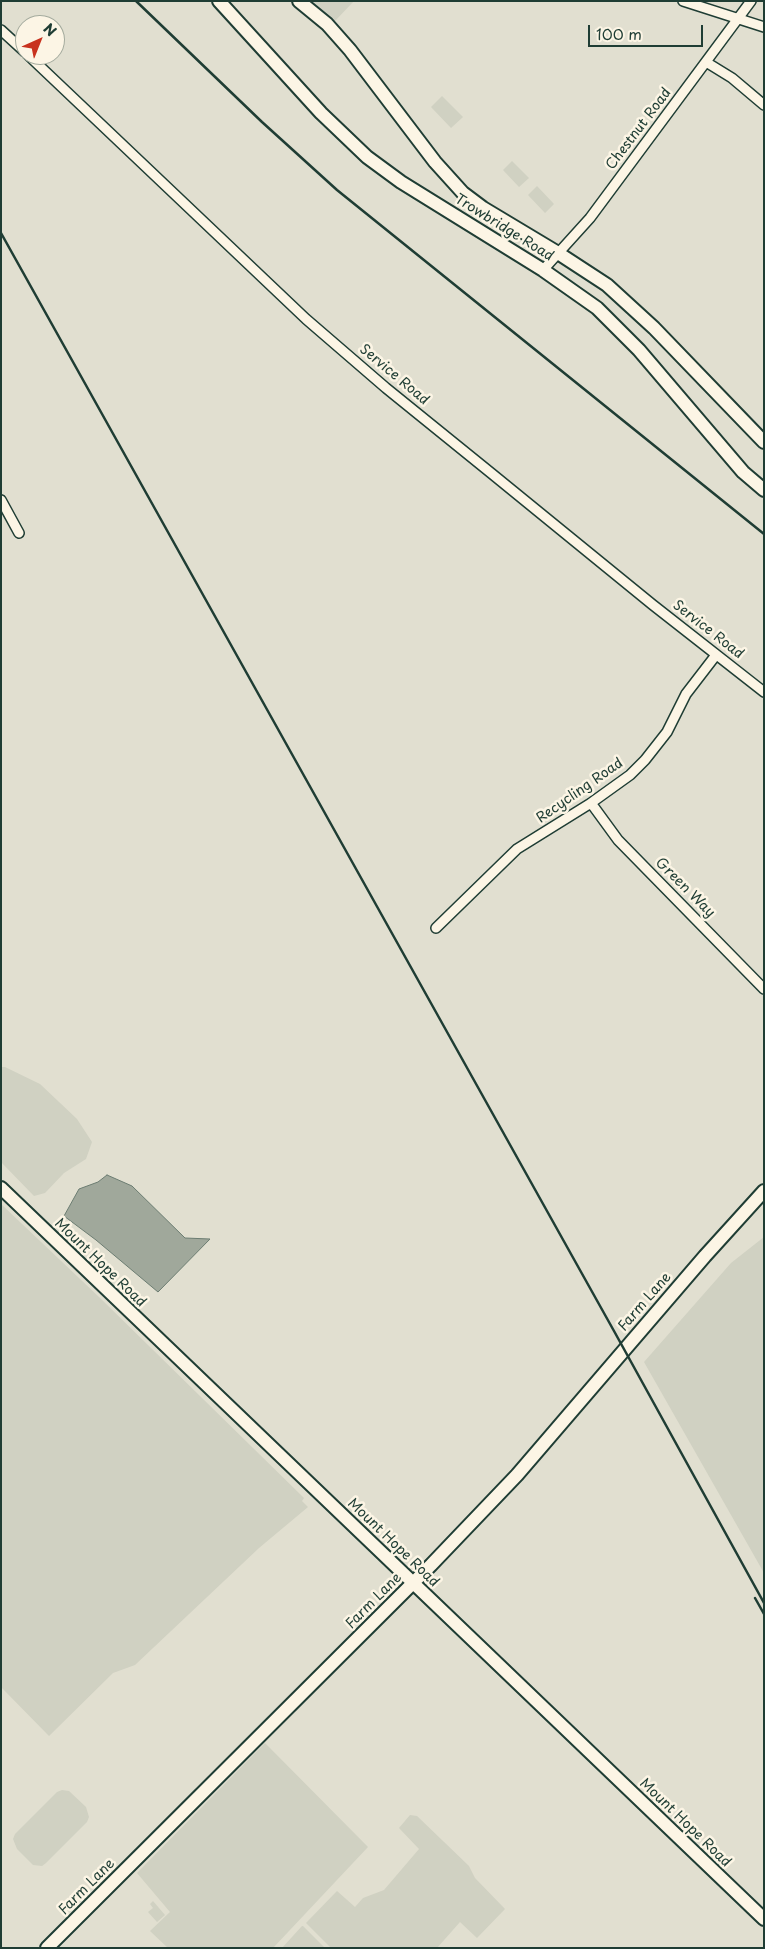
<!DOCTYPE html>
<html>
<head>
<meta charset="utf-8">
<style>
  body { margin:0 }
  #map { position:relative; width:765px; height:1949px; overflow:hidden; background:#f3eede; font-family:"Playpen Sans",sans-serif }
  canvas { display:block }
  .frame { position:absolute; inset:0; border:2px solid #1f3d34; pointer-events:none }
  .north { position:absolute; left:15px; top:15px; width:50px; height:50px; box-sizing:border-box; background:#fcf5e5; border:1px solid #a4ab9e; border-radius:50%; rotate:44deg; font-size:14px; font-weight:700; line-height:20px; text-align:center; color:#1f3d34 }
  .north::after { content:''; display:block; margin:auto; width:18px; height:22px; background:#c8321e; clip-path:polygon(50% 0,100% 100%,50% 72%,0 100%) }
  .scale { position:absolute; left:588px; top:25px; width:115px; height:22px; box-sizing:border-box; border:2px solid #1f3d34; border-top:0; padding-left:6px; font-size:15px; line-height:18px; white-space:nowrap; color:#1f3d34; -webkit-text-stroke:4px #fcf5e5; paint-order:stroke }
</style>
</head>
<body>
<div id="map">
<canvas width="765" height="1949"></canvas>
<div class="frame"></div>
<div class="north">N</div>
<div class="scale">100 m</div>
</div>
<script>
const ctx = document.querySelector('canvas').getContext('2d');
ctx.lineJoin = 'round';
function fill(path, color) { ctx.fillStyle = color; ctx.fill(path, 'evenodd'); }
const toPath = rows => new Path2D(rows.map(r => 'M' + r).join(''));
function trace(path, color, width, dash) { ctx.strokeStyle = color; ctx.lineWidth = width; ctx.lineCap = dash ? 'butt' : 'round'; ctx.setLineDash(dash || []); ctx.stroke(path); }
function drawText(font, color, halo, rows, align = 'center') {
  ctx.font = font + ' "Playpen Sans",sans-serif'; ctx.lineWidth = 5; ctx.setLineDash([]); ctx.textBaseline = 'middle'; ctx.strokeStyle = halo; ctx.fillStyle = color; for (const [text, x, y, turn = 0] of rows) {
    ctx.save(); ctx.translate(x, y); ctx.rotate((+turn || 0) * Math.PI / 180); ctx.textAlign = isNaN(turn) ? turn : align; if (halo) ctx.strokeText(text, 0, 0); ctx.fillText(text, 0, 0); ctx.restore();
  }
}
const built = toPath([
  [1,1,764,1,764,1948,1,1948],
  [25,25,55,25,55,55,25,55]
]);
const green = toPath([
  [310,1,354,1,334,22],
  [442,96,463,117,451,128,431,107],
  [512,161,529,178,519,187,503,170],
  [537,186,554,204,545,213,528,195],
  [1,1067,5,1067,40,1084,77,1119,92,1142,86,1159,64,1173,45,1193,34,1196,1,1162],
  [1,1204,99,1297,304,1498,302,1501,308,1507,259,1548,135,1665,113,1673,49,1736,1,1687],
  [764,1237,764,1573,644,1362,731,1263],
  [265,1743,368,1847,273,1948,168,1948,150,1931,170,1912,137,1873],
  [62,1790,69,1791,86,1807,89,1817,87,1822,46,1863,42,1866,33,1865,17,1849,13,1839,15,1834,57,1792],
  [410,1815,417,1816,469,1866,475,1878,505,1909,477,1938,460,1922,437,1948,331,1948,306,1923,337,1891,355,1907,363,1898,384,1890,419,1849,399,1828],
  [153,1901,165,1915,157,1922,148,1912,153,1908,150,1904],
  [302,1926,303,1926,325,1948,282,1948]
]);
const water = toPath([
  [107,1175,132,1186,185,1238,210,1239,158,1292,96,1240,64,1216,79,1189,98,1182,107,1175]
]);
const street = toPath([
  [683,1,764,27],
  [1,30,25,52],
  [28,55,306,319,386,388,491,473,653,605,764,692],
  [706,62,732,78,764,105],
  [543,270,590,218,751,1],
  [1,500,19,533],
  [591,803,618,840,764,989],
  [436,928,517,849,591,803,630,775,645,760,667,732,686,694,716,655]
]);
const secondary = toPath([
  [219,1,321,113,367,157,401,182,543,270,597,308,639,350,743,472,764,490],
  [299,1,327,24,350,50,435,162,463,193,483,208,558,253,607,285,654,328,764,442],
  [1,1188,764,1919],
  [47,1948,431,1565,517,1475,705,1256,764,1191]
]);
const rail = toPath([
  [136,1,262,122,337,190,764,534],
  [1,233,614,1331,764,1603],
  [755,1598,764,1614]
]);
const streetNames = [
  ["Chestnut Road",639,129,-53],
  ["Trowbridge Road",504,228,32],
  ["Service Road",394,375,40],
  ["Service Road",708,630,38],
  ["Recycling Road",580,791,-35],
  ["Green Way",685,888,45],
  ["Mount Hope Road",100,1263,44],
  ["Farm Lane",645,1302,-49],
  ["Mount Hope Road",393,1543,44],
  ["Farm Lane",374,1601,-45],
  ["Mount Hope Road",685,1823,44],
  ["Farm Lane",87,1887,-45]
];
fill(built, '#e1dfd0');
fill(green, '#d0d1c2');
fill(water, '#a0a89b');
trace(water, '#6c7d72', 1);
trace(street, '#1f3d34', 12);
trace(secondary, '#1f3d34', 16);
trace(street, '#fcf5e5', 9);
trace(secondary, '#fcf5e5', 12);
trace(rail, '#1f3d34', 2.5);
drawText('14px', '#1f3d34', '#fcf5e5', streetNames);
</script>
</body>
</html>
